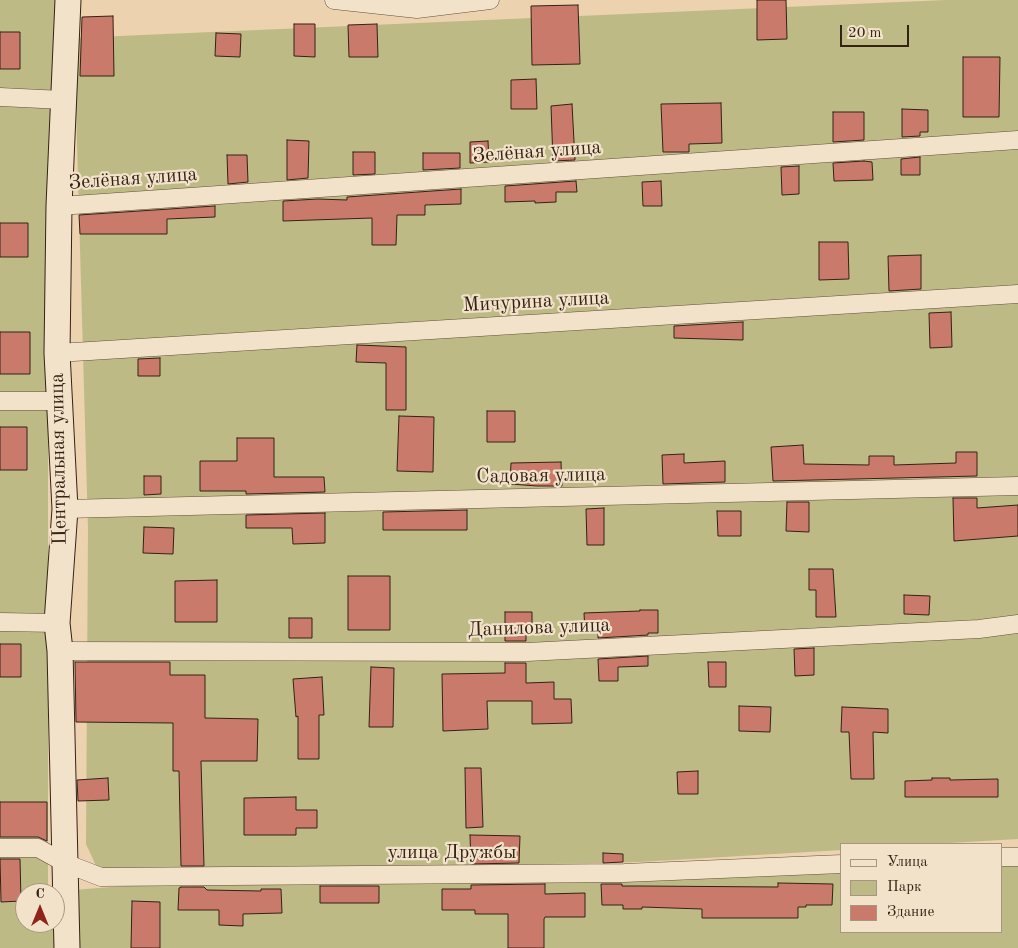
<!DOCTYPE html>
<html>
<head>
<meta charset="utf-8">
<style>
  body { margin:0 }
  #map { position:relative; width:1018px; height:948px; overflow:hidden; background:#ecd2ae; font-family:"Old Standard TT",serif }
  canvas { display:block }
  .legend { position:absolute; left:840px; top:843px; width:162px; height:90px; box-sizing:border-box; background:#f3e2ca; border:1px solid #a79582; margin:0; padding:6px 9px; list-style:none; font-size:15px; color:#352216 }
  .legend li { display:flex; align-items:center; gap:10px; height:25px }
  .legend b { width:25px; border:1px solid #a79582 }
  .north { position:absolute; left:15px; top:883px; width:50px; height:50px; box-sizing:border-box; background:#f3e2ca; border:1px solid #a79582; border-radius:50%; rotate:0deg; font-size:14px; font-weight:700; line-height:20px; text-align:center; color:#352216 }
  .north::after { content:''; display:block; margin:auto; width:18px; height:22px; background:#8f2418; clip-path:polygon(50% 0,100% 100%,50% 72%,0 100%) }
  .scale { position:absolute; left:840px; top:25px; width:69px; height:22px; box-sizing:border-box; border:2px solid #352216; border-top:0; padding-left:6px; font-size:15px; line-height:18px; white-space:nowrap; color:#352216; -webkit-text-stroke:4px #f3e2ca; paint-order:stroke }
</style>
</head>
<body>
<div id="map">
<canvas width="1018" height="948"></canvas>
<ul class="legend">
<li><b style="height:6px;background:#f3e2ca"></b>Улица</li>
<li><b style="height:14px;background:#bdba86"></b>Парк</li>
<li><b style="height:14px;background:#c97a6b"></b>Здание</li>
</ul>
<div class="north">С</div>
<div class="scale">20 m</div>
</div>
<script>
const ctx = document.querySelector('canvas').getContext('2d');
ctx.lineJoin = 'round';
function fill(path, color) { ctx.fillStyle = color; ctx.fill(path, 'evenodd'); }
const toPath = rows => new Path2D(rows.map(r => 'M' + r).join(''));
function trace(path, color, width, dash) { ctx.strokeStyle = color; ctx.lineWidth = width; ctx.lineCap = dash ? 'butt' : 'round'; ctx.setLineDash(dash || []); ctx.stroke(path); }
function drawText(font, color, halo, rows, align = 'center') {
  ctx.font = font + ' "Old Standard TT",serif'; ctx.lineWidth = 4.5; ctx.setLineDash([]); ctx.textBaseline = 'middle'; ctx.strokeStyle = halo; ctx.fillStyle = color; for (const [text, x, y, turn = 0] of rows) {
    ctx.save(); ctx.translate(x, y); ctx.rotate((+turn || 0) * Math.PI / 180); ctx.textAlign = isNaN(turn) ? turn : align; if (halo) ctx.strokeText(text, 0, 0); ctx.fillText(text, 0, 0); ctx.restore();
  }
}
const green = toPath([
  [0,0,63,0,48,417,48,892,175,882,842,870,842,932,1002,932,1002,862,1018,861,1018,948,0,948],
  [25,893,55,893,55,923,25,923],
  [946,0,1018,0,1018,839,932,844,842,844,842,850,639,862,163,873,98,870,86,844,88,528,74,38]
]);
const building = toPath([
  [757,0,786,0,787,39,757,40,757,0],
  [578,5,580,64,532,65,531,6,578,5],
  [113,16,114,76,80,76,82,17,113,16],
  [294,24,315,24,315,57,294,56,294,24],
  [377,24,378,57,349,57,348,25,377,24],
  [0,32,20,32,20,69,0,69,0,32],
  [216,33,241,34,240,57,215,56,216,33],
  [963,57,1000,57,999,117,963,117,963,57],
  [536,79,537,109,511,109,511,80,536,79],
  [721,103,722,143,689,144,689,152,663,152,661,104,721,103],
  [572,104,575,160,553,161,551,106,572,104],
  [902,109,928,110,928,132,920,132,920,136,902,137,902,109],
  [833,112,864,112,864,140,833,142,833,112],
  [287,140,309,141,308,178,287,180,287,140],
  [488,141,489,162,470,163,470,142,488,141],
  [353,152,375,152,375,174,353,175,353,152],
  [423,153,460,153,460,168,423,170,423,153],
  [227,155,247,155,248,182,228,184,227,155],
  [920,157,920,175,901,175,901,159,920,157],
  [864,161,872,162,873,180,834,181,833,163,864,161],
  [799,166,799,194,782,195,781,167,799,166],
  [576,181,577,192,556,192,556,202,535,203,535,201,505,202,505,186,576,181],
  [661,181,662,206,643,206,642,182,661,181],
  [461,189,461,204,425,205,425,215,397,215,396,245,372,245,372,218,283,221,283,201,318,199,347,200,347,197,461,189],
  [215,206,215,217,167,219,167,234,80,234,79,215,215,206],
  [0,223,28,223,28,257,0,257,0,223],
  [819,242,848,242,849,279,819,280,819,242],
  [921,255,921,289,889,291,888,256,921,255],
  [951,312,952,347,930,348,929,313,951,312],
  [743,322,743,340,674,338,674,326,743,322],
  [0,332,30,332,30,374,0,374,0,332],
  [357,345,406,347,406,410,386,410,386,363,356,362,357,345],
  [160,358,160,376,138,376,138,359,160,358],
  [487,411,515,411,515,442,487,442,487,411],
  [399,416,434,417,433,472,397,471,399,416],
  [0,427,27,427,27,470,0,470,0,427],
  [237,438,274,438,274,477,324,477,325,492,246,494,246,491,200,491,200,461,237,461,237,438],
  [803,445,804,464,869,465,869,456,894,456,894,465,956,463,956,452,977,452,977,476,773,481,771,447,803,445],
  [684,454,684,463,725,461,725,482,663,484,662,455,684,454],
  [561,462,562,486,537,486,510,484,511,463,561,462],
  [144,476,161,476,161,494,144,495,144,476],
  [953,498,977,498,977,508,1018,505,1018,536,954,541,953,498],
  [787,502,809,502,809,532,786,531,787,502],
  [604,508,604,545,587,545,586,509,604,508],
  [467,510,467,530,383,530,383,512,467,510],
  [717,511,741,511,741,536,718,536,717,511],
  [325,513,325,543,293,544,292,528,246,528,246,515,325,513],
  [144,527,174,528,173,554,143,553,144,527],
  [809,569,833,569,836,617,816,617,816,590,809,590,809,569],
  [348,576,390,576,390,630,348,630,348,576],
  [217,580,217,622,175,622,175,581,217,580],
  [904,595,930,596,929,615,904,614,904,595],
  [640,610,658,610,658,633,648,633,648,635,598,638,598,632,585,632,584,613,640,611,640,610],
  [505,612,532,612,532,634,526,633,526,641,505,641,505,612],
  [289,618,312,618,312,638,289,638,289,618],
  [0,644,21,644,21,677,0,677,0,644],
  [814,648,814,675,795,676,794,649,814,648],
  [648,656,648,666,618,667,618,681,599,681,598,659,648,656],
  [75,662,170,662,170,675,205,675,205,718,258,719,257,761,201,761,204,866,181,866,179,771,173,771,173,723,76,722,75,662],
  [708,662,726,662,726,687,709,687,708,662],
  [505,663,526,663,526,683,554,682,554,699,571,699,572,723,532,724,532,701,487,701,488,729,443,731,442,674,505,673,505,663],
  [371,667,394,668,393,727,369,727,371,667],
  [322,677,324,715,319,715,319,759,298,759,298,716,296,717,293,679,322,677],
  [739,706,771,707,770,732,739,731,739,706],
  [842,707,888,709,888,733,873,732,874,779,851,779,849,732,841,732,842,707],
  [465,768,481,768,483,827,466,828,465,768],
  [698,771,698,794,678,794,677,772,698,771],
  [108,778,109,800,78,801,77,780,108,778],
  [932,778,950,778,950,780,998,779,998,797,905,797,905,781,932,780,932,778],
  [296,797,296,810,317,810,317,828,296,828,296,835,244,835,244,798,296,797],
  [0,802,47,802,47,841,38,837,0,837,0,802],
  [470,835,520,836,519,863,471,864,470,835],
  [603,853,623,854,623,862,603,863,603,853],
  [0,859,20,859,21,901,1,902,0,859],
  [778,883,833,884,832,905,806,905,806,907,798,907,798,918,702,918,702,909,642,907,642,909,623,909,623,905,602,905,601,884,622,884,622,886,642,886,778,887,778,883],
  [545,884,545,894,585,893,585,917,545,917,544,919,544,948,508,948,508,914,475,914,475,910,442,910,442,889,471,889,471,885,545,884],
  [320,886,379,886,379,903,320,903,320,886],
  [181,887,204,887,207,890,261,891,261,889,281,889,282,913,243,914,243,926,219,925,219,910,178,910,179,888,181,887],
  [132,901,160,902,160,948,131,948,132,901]
]);
const street = toPath([
  [334,0,417,9,490,0],
  [0,97,63,100],
  [59,206,1018,140],
  [57,353,1018,294],
  [0,401,59,401],
  [65,509,1018,486],
  [0,622,57,623],
  [60,651,527,652,979,629,1018,624],
  [0,848,38,848,65,863,101,877,624,873,842,864],
  [1002,857,1018,857]
]);
const secondary = toPath([
  [67,948,60,651,57,623,65,509,57,353,59,206,68,0]
]);
const streetNames = [
  ["Зелёная улица",537,152,-4],
  ["Зелёная улица",133,179,-4],
  ["Мичурина улица",536,302,-3],
  ["Центральная улица",59,459,-91],
  ["Садовая улица",541,476,-1],
  ["Данилова улица",539,628,-2],
  ["улица Дружбы",452,853]
];
fill(green, '#bdba86');
fill(building, '#c97a6b');
trace(building, '#352216', 1);
trace(street, '#634e3c', 19);
trace(secondary, '#352216', 27);
trace(street, '#f3e2ca', 18);
trace(secondary, '#f3e2ca', 25);
drawText('20px', '#352216', '#f3e2ca', streetNames);
</script>
</body>
</html>
